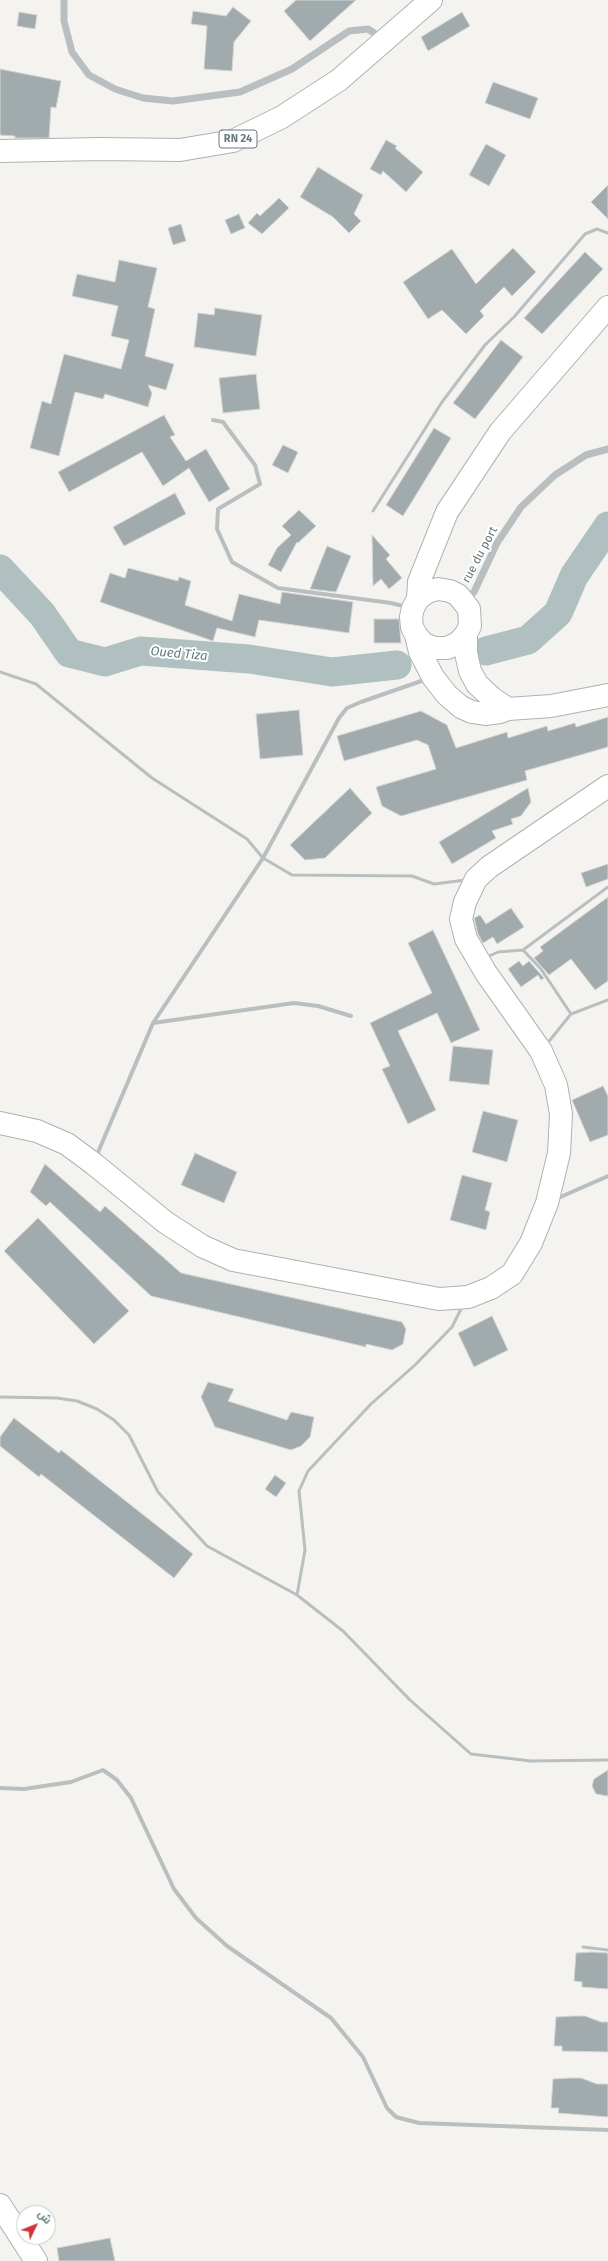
<!DOCTYPE html>
<html>
<head>
<meta charset="utf-8">
<style>
  body { margin:0 }
  #map { position:relative; width:608px; height:2261px; overflow:hidden; background:#f4f3f0; font-family:"Fira Sans",Cairo,sans-serif }
  canvas { display:block }
  .north { position:absolute; left:16px; top:2205px; width:40px; height:40px; box-sizing:border-box; background:#fff; border:1px solid #c2cacb; border-radius:50%; rotate:47deg; font-size:11px; font-weight:700; line-height:16px; text-align:center; color:#667a7e }
  .north::after { content:''; display:block; margin:auto; width:14px; height:18px; background:#d03437; clip-path:polygon(50% 0,100% 100%,50% 72%,0 100%) }
</style>
</head>
<body>
<div id="map">
<canvas width="608" height="2261"></canvas>
<div class="north">ش</div>
</div>
<script>
const ctx = document.querySelector('canvas').getContext('2d');
ctx.lineJoin = 'round';
const toPath = rows => new Path2D(rows.map(r => 'M' + r).join(''));
function trace(path, color, width, dash) { ctx.strokeStyle = color; ctx.lineWidth = width; ctx.lineCap = dash ? 'butt' : 'round'; ctx.setLineDash(dash || []); ctx.stroke(path); }
function fill(path, color) { ctx.fillStyle = color; ctx.fill(path, 'evenodd'); }
function drawText(font, color, halo, rows, align = 'center') {
  ctx.font = font + ' "Fira Sans",sans-serif'; ctx.lineWidth = 4; ctx.setLineDash([]); ctx.textBaseline = 'middle'; ctx.strokeStyle = halo; ctx.fillStyle = color; for (const [text, x, y, turn = 0] of rows) {
    ctx.save(); ctx.translate(x, y); ctx.rotate((+turn || 0) * Math.PI / 180); ctx.textAlign = isNaN(turn) ? turn : align; if (halo) ctx.strokeText(text, 0, 0); ctx.fillText(text, 0, 0); ctx.restore();
  }
}
const river = toPath([
  [0,569,42,614,69,653,105,662,141,651,249,659,332,672,397,665],
  [486,651,528,640,558,613,574,576,608,526]
]);
const building = toPath([
  [296,0,356,0,310,41,284,11,296,0],
  [233,7,251,21,234,42,232,71,204,69,207,26,191,24,193,11,226,16,233,7],
  [19,12,37,15,35,29,17,26,19,12],
  [462,12,470,26,428,51,421,37,462,12],
  [0,69,61,81,56,108,51,107,49,138,15,138,15,136,0,135,0,69],
  [493,82,538,98,530,119,485,103,493,82],
  [386,140,397,146,395,148,423,172,406,192,383,171,381,175,370,169,386,140],
  [486,144,506,155,489,186,469,175,486,144],
  [318,167,363,195,354,214,361,221,349,233,333,217,300,197,318,167],
  [608,185,608,219,591,202,608,185],
  [279,198,289,208,262,234,248,223,257,213,260,216,279,198],
  [239,214,245,228,231,234,225,220,239,214],
  [181,224,186,241,173,245,168,228,181,224],
  [513,248,536,272,512,296,504,287,480,311,484,316,466,334,442,310,428,319,403,282,452,249,476,284,513,248],
  [585,252,603,269,542,334,524,318,585,252],
  [119,260,157,268,148,307,155,309,145,356,174,364,166,390,148,385,152,393,148,407,105,394,103,399,75,392,59,456,30,448,42,401,51,404,64,354,121,369,129,340,111,336,118,306,72,296,77,274,115,282,119,260],
  [215,308,262,315,256,356,194,347,198,313,214,315,215,308],
  [501,340,523,357,475,419,453,403,501,340],
  [256,374,260,409,223,413,219,378,256,374],
  [164,415,175,435,170,437,186,461,206,449,230,489,209,502,189,468,163,486,142,452,69,492,58,472,164,415],
  [434,428,451,438,403,516,386,505,434,428],
  [283,445,298,452,288,473,272,465,283,445],
  [175,493,186,514,124,546,113,527,175,493],
  [299,510,316,526,298,543,297,542,281,572,268,565,277,548,291,535,282,526,299,510],
  [372,535,390,555,386,559,402,578,389,589,381,579,373,586,372,535],
  [327,546,351,556,336,592,310,589,327,546],
  [128,568,178,581,179,577,191,581,185,605,232,621,239,594,280,604,282,592,353,602,349,633,259,620,255,637,217,628,213,641,100,602,110,573,125,578,128,568],
  [374,619,399,619,401,643,374,643,374,619],
  [299,710,303,755,260,759,256,714,299,710],
  [421,711,447,725,456,748,507,732,508,738,547,726,548,731,575,723,576,727,608,717,608,747,525,771,527,780,401,816,382,806,376,787,436,769,428,745,417,740,344,761,337,736,421,711],
  [350,788,372,813,325,858,305,860,290,845,350,788],
  [528,788,531,802,521,816,511,819,513,824,492,831,496,838,452,864,439,842,528,788],
  [608,864,608,879,586,887,581,873,608,864],
  [608,897,608,981,595,990,571,959,549,975,534,958,543,951,540,947,608,897],
  [511,908,524,927,497,944,493,937,483,943,478,934,474,918,480,915,486,924,511,908],
  [433,930,480,1030,451,1043,437,1013,398,1031,436,1110,408,1124,382,1069,390,1066,370,1023,432,993,408,943,433,930],
  [519,961,523,966,529,961,544,978,541,980,538,975,521,987,508,969,519,961],
  [453,1046,493,1050,489,1085,449,1081,453,1046],
  [603,1086,608,1096,608,1135,590,1142,572,1100,603,1086],
  [483,1111,518,1120,507,1162,472,1152,483,1111],
  [195,1153,237,1172,224,1203,181,1185,195,1153],
  [45,1164,100,1212,105,1206,181,1273,402,1322,406,1329,403,1344,392,1350,366,1344,366,1347,151,1296,50,1202,46,1206,30,1192,45,1164],
  [462,1175,492,1183,485,1210,490,1212,486,1230,450,1220,462,1175],
  [38,1218,129,1311,94,1344,4,1251,38,1218],
  [492,1316,508,1350,474,1367,458,1333,492,1316],
  [208,1382,234,1389,228,1401,287,1420,291,1412,314,1417,310,1437,301,1446,291,1450,215,1427,201,1397,208,1382],
  [14,1418,59,1453,61,1450,193,1554,174,1578,41,1474,39,1477,0,1446,0,1437,14,1418],
  [275,1475,286,1483,276,1497,265,1489,275,1475],
  [608,1770,608,1796,596,1794,592,1786,594,1779,608,1770],
  [592,1952,608,1953,608,1989,582,1987,582,1982,574,1981,576,1953,592,1952],
  [573,2016,585,2016,601,2022,608,2022,608,2052,562,2051,562,2046,554,2046,556,2017,573,2016],
  [569,2078,581,2078,597,2084,608,2084,608,2117,558,2113,559,2108,551,2108,553,2079,569,2078],
  [110,2238,115,2261,59,2261,57,2248,110,2238]
]);
const service = toPath([
  [373,511,442,402,485,345,514,317,585,234,597,229,608,233],
  [0,672,36,684,152,778,247,839,263,858,292,875,412,876,434,884,466,880],
  [523,950,608,887],
  [485,958,498,952,523,950,541,969,571,1014,546,1045],
  [571,1014,608,1000],
  [0,1397,57,1398,77,1401,97,1409,114,1420,129,1435,158,1492,207,1546,297,1595,343,1631,410,1700,471,1754,531,1761,608,1760],
  [297,1595,305,1550,299,1491,308,1471,371,1404,415,1365,452,1327,463,1305],
  [583,1947,608,1950]
]);
const minor = toPath([
  [213,420,223,422,255,465,260,484,218,509,217,529,232,562,278,588,391,603,407,607],
  [153,1023,294,1003,318,1006,351,1016],
  [96,1157,153,1023,263,858,339,718,347,708,361,702,427,679],
  [556,1199,608,1176],
  [0,1788,24,1789,71,1782,103,1770,117,1780,131,1798,174,1889,196,1918,227,1946,331,2018,363,2057,387,2108,396,2117,419,2123,608,2130]
]);
const tertiary = toPath([
  [64,0,64,21,72,52,89,75,115,89,143,98,173,101,240,92,292,69,349,31,368,29,383,39],
  [466,600,474,592,497,543,521,507,555,475,586,455,608,449]
]);
const secondary = toPath([
  [418,599,427,592,438,589,450,591,458,595,469,609,470,626,466,634,458,643,447,648,435,648,424,644,416,635,412,627,411,617,413,608,418,599,419,582,447,512,500,432,608,307],
  [466,634,466,653,470,671,477,684,493,699,508,709],
  [416,635,420,652,433,677,447,695,461,707,472,712,485,714,500,712,508,709,551,706,608,695],
  [0,1123,37,1131,67,1144,94,1164,165,1222,202,1246,233,1260,439,1299,468,1297,491,1288,512,1274,531,1243,547,1203,559,1153,561,1114,556,1085,541,1051,486,973,466,939,461,919,465,902,476,879,489,867,608,786]
]);
const primary = toPath([
  [0,151,100,149,180,150,233,141,282,117,339,80,431,0],
  [0,2205,36,2261]
]);
const shields = [
  [238,139,38]
];
const shieldNames = [
  ["RN 24",238,139]
];
const streetNames = [
  ["rue du port",480,555,-62]
];
const waterNames = [
  ["Oued Tiza",179,654,5]
];
trace(river, '#b0c0c0', 29);
fill(building, '#a1abad');
trace(building, '#d5d5d3', 1);
trace(secondary, '#abb3b5', 24);
trace(primary, '#adb3b4', 24);
trace(service, '#b9bfc0', 3);
trace(minor, '#b9bfc0', 4);
trace(tertiary, '#b9bfc0', 7);
trace(secondary, '#fff', 22);
trace(primary, '#fff', 22);
for (const [x, y, w] of shields) { const box = new Path2D(); box.roundRect(x - w / 2, y - 9, w, 18, 3); ctx.fillStyle = '#fff'; ctx.fill(box); trace(box, '#667a7e', 1); }
drawText('bold 11px', '#667a7e', null, shieldNames);
drawText('12px', '#667a7e', '#fff', streetNames);
drawText('italic 13px', '#627b7b', '#fff', waterNames);
</script>
</body>
</html>
